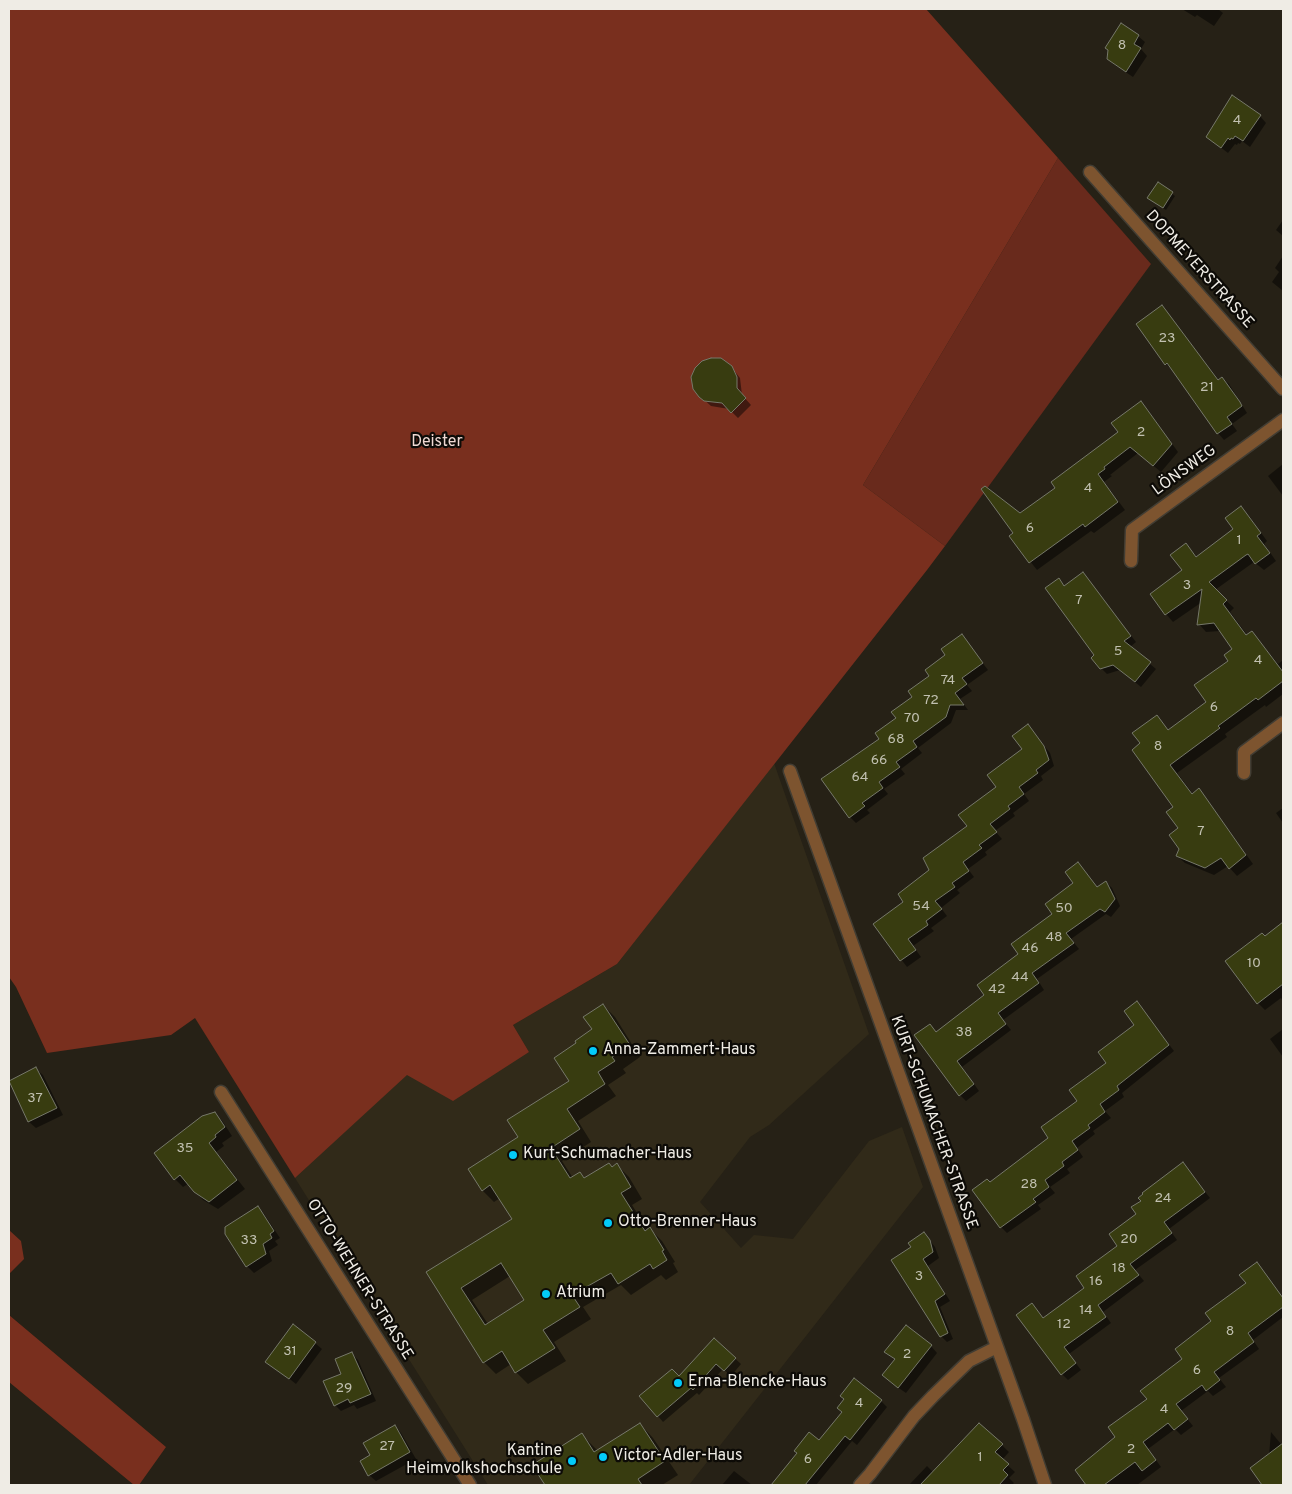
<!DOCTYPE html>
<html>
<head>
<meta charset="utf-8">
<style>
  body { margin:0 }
  #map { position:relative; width:1292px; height:1494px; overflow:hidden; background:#262116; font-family:Overpass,sans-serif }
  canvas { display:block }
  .frame { position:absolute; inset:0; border:10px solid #efece5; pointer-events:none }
</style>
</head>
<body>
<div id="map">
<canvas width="1292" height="1494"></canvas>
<div class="frame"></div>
</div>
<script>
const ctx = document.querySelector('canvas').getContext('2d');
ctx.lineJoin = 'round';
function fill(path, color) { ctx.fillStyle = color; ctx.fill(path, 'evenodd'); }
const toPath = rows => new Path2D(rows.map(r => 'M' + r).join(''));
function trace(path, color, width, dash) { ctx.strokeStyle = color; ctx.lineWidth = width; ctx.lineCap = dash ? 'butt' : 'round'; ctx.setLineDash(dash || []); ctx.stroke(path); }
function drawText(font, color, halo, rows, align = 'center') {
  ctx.font = font + ' Overpass,sans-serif'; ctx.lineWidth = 4.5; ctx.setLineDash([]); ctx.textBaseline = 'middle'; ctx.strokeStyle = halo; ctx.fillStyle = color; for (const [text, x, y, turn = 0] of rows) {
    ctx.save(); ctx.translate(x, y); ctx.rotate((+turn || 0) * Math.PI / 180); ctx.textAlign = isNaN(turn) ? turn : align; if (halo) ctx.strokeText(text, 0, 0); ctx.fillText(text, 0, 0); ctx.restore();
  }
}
const built = toPath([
  [774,763,869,1034,769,1125,750,1137,700,1202,741,1248,754,1235,793,1239,869,1141,902,1127,923,1187,689,1485,488,1485,295,1178,407,1074,529,1052,513,1025,617,964]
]);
const green = toPath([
  [1058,158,1151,264,945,546,863,485]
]);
const forest = toPath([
  [9,9,926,9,1058,158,863,485,945,546,927,570,617,964,513,1025,529,1052,453,1101,407,1075,295,1178,195,1018,171,1035,47,1053,16,987,9,977],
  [9,1230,21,1241,24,1259,9,1274],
  [9,1315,166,1447,139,1485,134,1485,9,1382]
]);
const shadow = toPath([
  [1182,9,1218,9,1223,13,1214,26,1197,15,1195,17],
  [1138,36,1145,42,1141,49,1147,56,1133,77,1115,65,1108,59],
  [1260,116,1266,123,1250,147,1242,141,1240,144,1238,143,1237,145,1235,144,1228,153,1207,137],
  [1158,184,1175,196,1166,210,1149,198],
  [1283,220,1283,236,1276,230],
  [1283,256,1283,291,1272,282,1279,272,1275,268],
  [1162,307,1219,380,1222,378,1229,384,1247,413,1232,424,1237,431,1224,440,1218,433,1173,370,1166,364,1137,324],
  [728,363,740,378,742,395,751,405,738,418,729,409,711,406,700,396],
  [1140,403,1148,410,1178,452,1161,472,1138,453,1110,475,1112,476,1104,482,1125,510,1094,533,1091,531,1037,570,1011,537,1015,534,1020,515,1057,488,1119,432],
  [1283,464,1283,496,1268,476],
  [1241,508,1249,516,1267,541,1264,544,1276,561,1264,570,1254,562,1215,590,1234,608,1230,612,1248,636,1252,632,1278,664,1283,660,1283,694,1266,707,1265,705,1225,734,1227,737,1177,773,1193,794,1199,790,1206,798,1253,864,1237,876,1228,866,1214,875,1185,863,1177,856,1180,848,1179,829,1175,807,1142,744,1156,716,1169,731,1208,702,1230,661,1234,649,1220,631,1206,632,1199,624,1202,602,1173,622,1166,614,1183,570,1186,545,1197,557,1235,529],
  [1083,573,1136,642,1130,647,1156,669,1141,687,1120,670,1107,674,1101,668,1058,580,1065,587],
  [962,636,988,670,967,685,972,691,960,699,968,710,956,710,951,723,918,748,922,753,901,769,905,774,884,789,888,794,867,810,870,813,856,823,850,817,880,739],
  [1028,726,1050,753,1054,766,1041,776,1043,780,1024,794,1029,801,1013,813,1015,816,995,831,1002,839,985,852,987,855,968,869,974,877,957,890,960,893,941,908,947,916,931,928,934,931,913,946,921,957,907,967,874,924,905,902,969,826,1024,750],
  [1283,808,1283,823,1276,813],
  [1078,864,1098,888,1106,882,1112,888,1120,906,1111,917,1106,914,1071,939,1079,949,1037,979,1044,990,1003,1020,1011,1030,962,1067,979,1091,966,1101,960,1095,937,1033,986,995,1054,914,1075,883],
  [1283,924,1283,1001,1281,998,1265,1010,1258,1003,1265,937],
  [1137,1003,1174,1051,1122,1093,1124,1097,1105,1111,1111,1118,1093,1131,1095,1134,1077,1148,1083,1157,1067,1169,1070,1173,1050,1187,1055,1193,1038,1205,1041,1209,1007,1233,1001,1227,990,1183,1050,1139,1136,1025],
  [603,1005,615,1017,640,1057,623,1069,626,1073,608,1085,616,1096,578,1121,591,1142,562,1161,573,1178,580,1173,586,1179,617,1165,629,1177,642,1199,632,1205,648,1230,650,1229,662,1241,675,1262,673,1263,678,1272,666,1280,661,1275,631,1295,621,1285,583,1307,591,1319,554,1342,566,1361,528,1384,516,1372,511,1364,496,1374,484,1362,428,1272,513,1219,500,1198,494,1202,482,1190,520,1138,571,1081],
  [510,1276,526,1300,488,1324,472,1300],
  [1283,1029,1283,1057,1270,1039],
  [36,1069,43,1075,63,1115,36,1128,29,1122,10,1082],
  [215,1113,223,1122,232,1136,222,1143,224,1146,216,1152,245,1189,218,1209,203,1200,188,1184,183,1187,175,1179],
  [1183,1164,1210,1198,1169,1229,1177,1240,1135,1270,1144,1281,1103,1312,1111,1323,1069,1354,1081,1370,1068,1380,1062,1374,1032,1305,1044,1319,1086,1288,1119,1246,1138,1214,1142,1201],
  [258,1207,264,1214,280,1238,275,1241,278,1245,269,1251,272,1261,254,1273,247,1266],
  [924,1233,935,1247,939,1258,928,1266,950,1301,940,1307,953,1339,947,1342,941,1336,913,1247],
  [1257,1263,1283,1297,1283,1317,1253,1340,1259,1349,1219,1378,1226,1387,1213,1396,1208,1391,1181,1411,1193,1426,1181,1435,1175,1429,1148,1449,1161,1467,1137,1485,1088,1485,1076,1470,1117,1437,1184,1359,1213,1321,1247,1284],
  [714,1339,741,1364,731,1376,723,1369,699,1395,697,1393,663,1422,658,1416,680,1378],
  [315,1343,322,1349,296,1384,267,1361],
  [931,1346,937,1353,906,1393,890,1382,896,1360,886,1351],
  [352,1354,358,1360,376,1401,357,1409,354,1405,341,1411,335,1405,342,1375],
  [881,1401,887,1407,857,1445,852,1441,816,1485,795,1485,789,1480,843,1412],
  [640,1424,653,1438,678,1475,662,1485,546,1485,533,1466,582,1435,598,1451],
  [980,1424,1009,1452,1002,1460,1015,1472,1009,1478,1014,1483,1012,1485,981,1485,979,1483,977,1485,909,1485,927,1466,934,1473],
  [395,1426,401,1433,416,1459,376,1481,369,1475,371,1456],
  [1271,1432,1281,1444,1283,1442,1283,1485,1261,1485,1263,1484,1269,1455],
  [734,1471,752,1485,722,1485]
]);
const building = toPath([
  [1121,23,1139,35,1134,44,1141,48,1126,72,1107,59,1108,50,1105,48,1121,23],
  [1232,95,1261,115,1243,141,1235,136,1233,139,1231,138,1230,140,1228,138,1221,148,1206,137,1232,95],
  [1158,182,1173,192,1163,208,1147,198,1158,182],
  [1162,305,1218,380,1222,377,1240,402,1242,406,1227,417,1232,424,1217,434,1167,363,1165,365,1136,324,1162,305],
  [711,358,721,358,732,366,737,377,737,388,746,398,731,413,722,403,704,401,699,397,693,389,691,377,695,368,702,361,711,358],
  [1141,401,1172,444,1153,466,1130,447,1104,467,1105,469,1098,474,1118,502,1085,527,1083,524,1029,563,1009,536,1013,533,981,489,985,486,1020,513,1055,488,1051,482,1118,432,1111,423,1141,401],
  [1241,506,1261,533,1257,536,1270,553,1255,564,1248,554,1246,555,1209,582,1227,600,1223,604,1246,635,1252,631,1283,672,1283,681,1258,700,1256,698,1218,726,1220,728,1170,765,1192,794,1199,788,1246,855,1229,869,1221,858,1205,868,1176,856,1179,849,1169,835,1178,828,1166,812,1173,807,1132,750,1140,743,1132,733,1157,715,1168,730,1206,702,1194,685,1228,661,1224,655,1232,649,1214,623,1197,625,1202,589,1165,615,1150,594,1182,570,1170,555,1186,543,1196,557,1233,529,1225,518,1241,506],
  [1083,572,1131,636,1124,641,1151,662,1135,682,1113,665,1100,669,1091,658,1094,655,1045,588,1059,578,1064,586,1083,572],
  [962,634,983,663,962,678,967,684,955,693,964,705,950,705,946,717,913,741,917,747,896,762,900,767,879,782,883,788,862,803,865,806,849,818,821,779,879,739,875,733,896,718,891,712,912,697,908,691,929,676,925,670,945,655,941,649,962,634],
  [1028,724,1044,746,1049,760,1036,770,1038,773,1019,787,1024,794,1008,806,1010,809,990,824,997,832,979,845,982,848,963,862,969,871,952,883,955,887,935,901,942,909,926,921,928,925,908,939,916,950,900,961,873,924,903,902,898,894,929,870,923,858,967,826,958,815,996,787,987,775,1022,749,1012,736,1028,724],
  [1078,862,1097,887,1106,881,1115,899,1105,912,1100,909,1066,933,1074,943,1032,973,1039,983,998,1013,1006,1024,957,1061,974,1084,959,1096,914,1035,930,1024,936,1032,984,995,977,985,1018,954,1011,944,1052,914,1045,904,1073,883,1065,872,1078,862],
  [1283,922,1283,984,1257,1004,1225,961,1262,933,1265,936,1283,922],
  [1137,1001,1169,1045,1117,1086,1119,1090,1100,1104,1105,1112,1088,1125,1090,1128,1072,1141,1078,1150,1062,1162,1064,1166,1045,1180,1049,1187,1033,1199,1036,1202,1000,1228,972,1190,987,1179,990,1182,1048,1138,1041,1127,1077,1101,1069,1090,1106,1063,1098,1052,1134,1025,1124,1011,1137,1001],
  [603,1004,630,1045,612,1057,615,1061,598,1072,605,1084,567,1109,580,1129,551,1148,570,1178,580,1172,584,1178,609,1163,612,1167,617,1163,631,1187,621,1193,645,1231,650,1227,664,1250,662,1251,667,1260,653,1269,650,1264,618,1284,611,1273,572,1295,580,1307,543,1330,555,1348,515,1373,502,1351,483,1363,426,1272,512,1219,490,1185,482,1191,468,1169,518,1137,507,1120,569,1081,554,1058,576,1043,575,1041,592,1029,583,1017,603,1004],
  [501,1263,524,1300,485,1325,461,1288,501,1263],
  [36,1067,57,1108,28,1122,9,1081,36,1067],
  [215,1112,225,1127,215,1135,216,1137,209,1143,237,1180,209,1202,194,1192,180,1175,174,1180,154,1153,202,1116,215,1112],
  [1183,1162,1205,1192,1164,1222,1172,1233,1130,1264,1139,1275,1098,1305,1106,1317,1064,1347,1076,1363,1061,1375,1016,1315,1032,1303,1043,1318,1084,1288,1076,1276,1117,1246,1109,1234,1136,1214,1131,1207,1141,1201,1138,1198,1143,1194,1142,1193,1183,1162],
  [258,1206,274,1231,270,1234,272,1238,263,1244,266,1254,246,1267,225,1234,225,1227,258,1206],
  [924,1232,930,1240,933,1252,923,1259,945,1294,935,1301,948,1333,940,1337,891,1260,911,1247,908,1243,924,1232],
  [1257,1262,1283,1298,1283,1307,1248,1333,1254,1342,1214,1372,1220,1380,1206,1391,1202,1385,1176,1404,1188,1419,1174,1430,1168,1423,1143,1442,1156,1460,1142,1471,1135,1462,1104,1485,1086,1485,1075,1470,1115,1437,1108,1427,1147,1399,1140,1391,1182,1359,1175,1349,1211,1321,1205,1313,1246,1283,1239,1275,1257,1262],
  [293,1324,316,1342,289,1379,265,1362,293,1324],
  [906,1325,932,1345,898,1388,882,1375,895,1359,884,1352,906,1325],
  [714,1338,736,1358,724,1371,716,1364,693,1390,691,1388,657,1417,639,1396,672,1369,679,1376,714,1338],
  [352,1352,371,1394,350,1403,348,1399,334,1406,323,1381,341,1374,335,1359,352,1352],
  [854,1378,882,1400,850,1440,845,1436,805,1485,771,1485,797,1453,794,1451,809,1432,819,1440,842,1412,837,1408,844,1399,840,1396,854,1378],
  [640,1423,665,1461,638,1479,642,1485,545,1485,532,1465,582,1433,594,1452,640,1423],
  [979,1423,1003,1444,995,1452,1009,1464,1003,1470,1008,1475,999,1485,920,1485,979,1423],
  [395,1425,410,1452,368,1476,360,1461,370,1455,363,1443,395,1425],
  [1283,1443,1283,1485,1262,1485,1250,1468,1283,1443]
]);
const street = toPath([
  [1090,172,1283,389],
  [1131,561,1132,530,1283,420],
  [790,771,1023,1419,1045,1485],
  [1244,773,1244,752,1283,723],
  [221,1092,470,1485],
  [860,1485,870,1474,914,1416,933,1396,969,1361,997,1347]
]);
const markers = [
  [593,1051,5,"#03cbf9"],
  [513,1155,5,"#03cbf9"],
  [608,1223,5,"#03cbf9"],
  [546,1294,5,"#03cbf9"],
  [678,1383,5,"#03cbf9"],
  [603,1457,5,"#03cbf9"],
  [572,1461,5,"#03cbf9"]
];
const numberNames = [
  ["8",1122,46],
  ["4",1237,121],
  ["23",1167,339],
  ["21",1207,388],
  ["2",1141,433],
  ["4",1088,489],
  ["6",1030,529],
  ["1",1239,541],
  ["3",1187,586],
  ["7",1079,601],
  ["5",1118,652],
  ["4",1258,661],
  ["74",948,681],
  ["72",931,701],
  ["6",1214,708],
  ["70",912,719],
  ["68",896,740],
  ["8",1158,747],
  ["66",879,761],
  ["64",860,778],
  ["7",1201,832],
  ["54",921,907],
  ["50",1064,909],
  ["48",1054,938],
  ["46",1030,949],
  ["10",1254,964],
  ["44",1020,978],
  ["42",997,990],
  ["38",964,1033],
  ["37",35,1099],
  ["35",185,1149],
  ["28",1029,1185],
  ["24",1163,1199],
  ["20",1129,1240],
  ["33",249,1241],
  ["18",1119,1269],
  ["3",919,1277],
  ["16",1096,1282],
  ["14",1086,1311],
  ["12",1064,1325],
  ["8",1230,1332],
  ["31",290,1352],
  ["2",907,1355],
  ["6",1197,1371],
  ["29",344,1389],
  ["4",859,1404],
  ["4",1164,1410],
  ["27",387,1447],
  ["2",1131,1450],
  ["1",980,1458],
  ["6",808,1460]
];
const streetNames = [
  ["DOPMEYERSTRASSE",1199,270,48],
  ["LÖNSWEG",1185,471,-36],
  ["KURT-SCHUMACHER-STRASSE",933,1123,70],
  ["OTTO-WEHNER-STRASSE",359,1280,58]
];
const parkNames = [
  ["Deister",437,443]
];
const poiNames = [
  ["Anna-Zammert-Haus",603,1051],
  ["Kurt-Schumacher-Haus",523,1155],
  ["Otto-Brenner-Haus",618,1223],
  ["Atrium",556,1294],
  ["Erna-Blencke-Haus",688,1383],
  ["Kantine",562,1452,"right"],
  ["Heimvolkshochschule",562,1470,"right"],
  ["Victor-Adler-Haus",613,1457]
];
fill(built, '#312a19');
fill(green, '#692a1c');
fill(forest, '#792f1e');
fill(shadow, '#0007');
fill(building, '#383c10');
trace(building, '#76786a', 1);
trace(street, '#423d33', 15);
trace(street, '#7d542f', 12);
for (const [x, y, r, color] of markers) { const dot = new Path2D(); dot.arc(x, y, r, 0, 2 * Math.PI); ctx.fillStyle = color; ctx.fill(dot); trace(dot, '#0d0b07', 2); }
drawText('14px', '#c1c0b0', null, numberNames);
drawText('16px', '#efece5', '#0d0b07', streetNames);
drawText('16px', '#f0d9d3', '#0d0b07', parkNames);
drawText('16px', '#efece5', '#0d0b07', poiNames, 'left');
</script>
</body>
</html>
